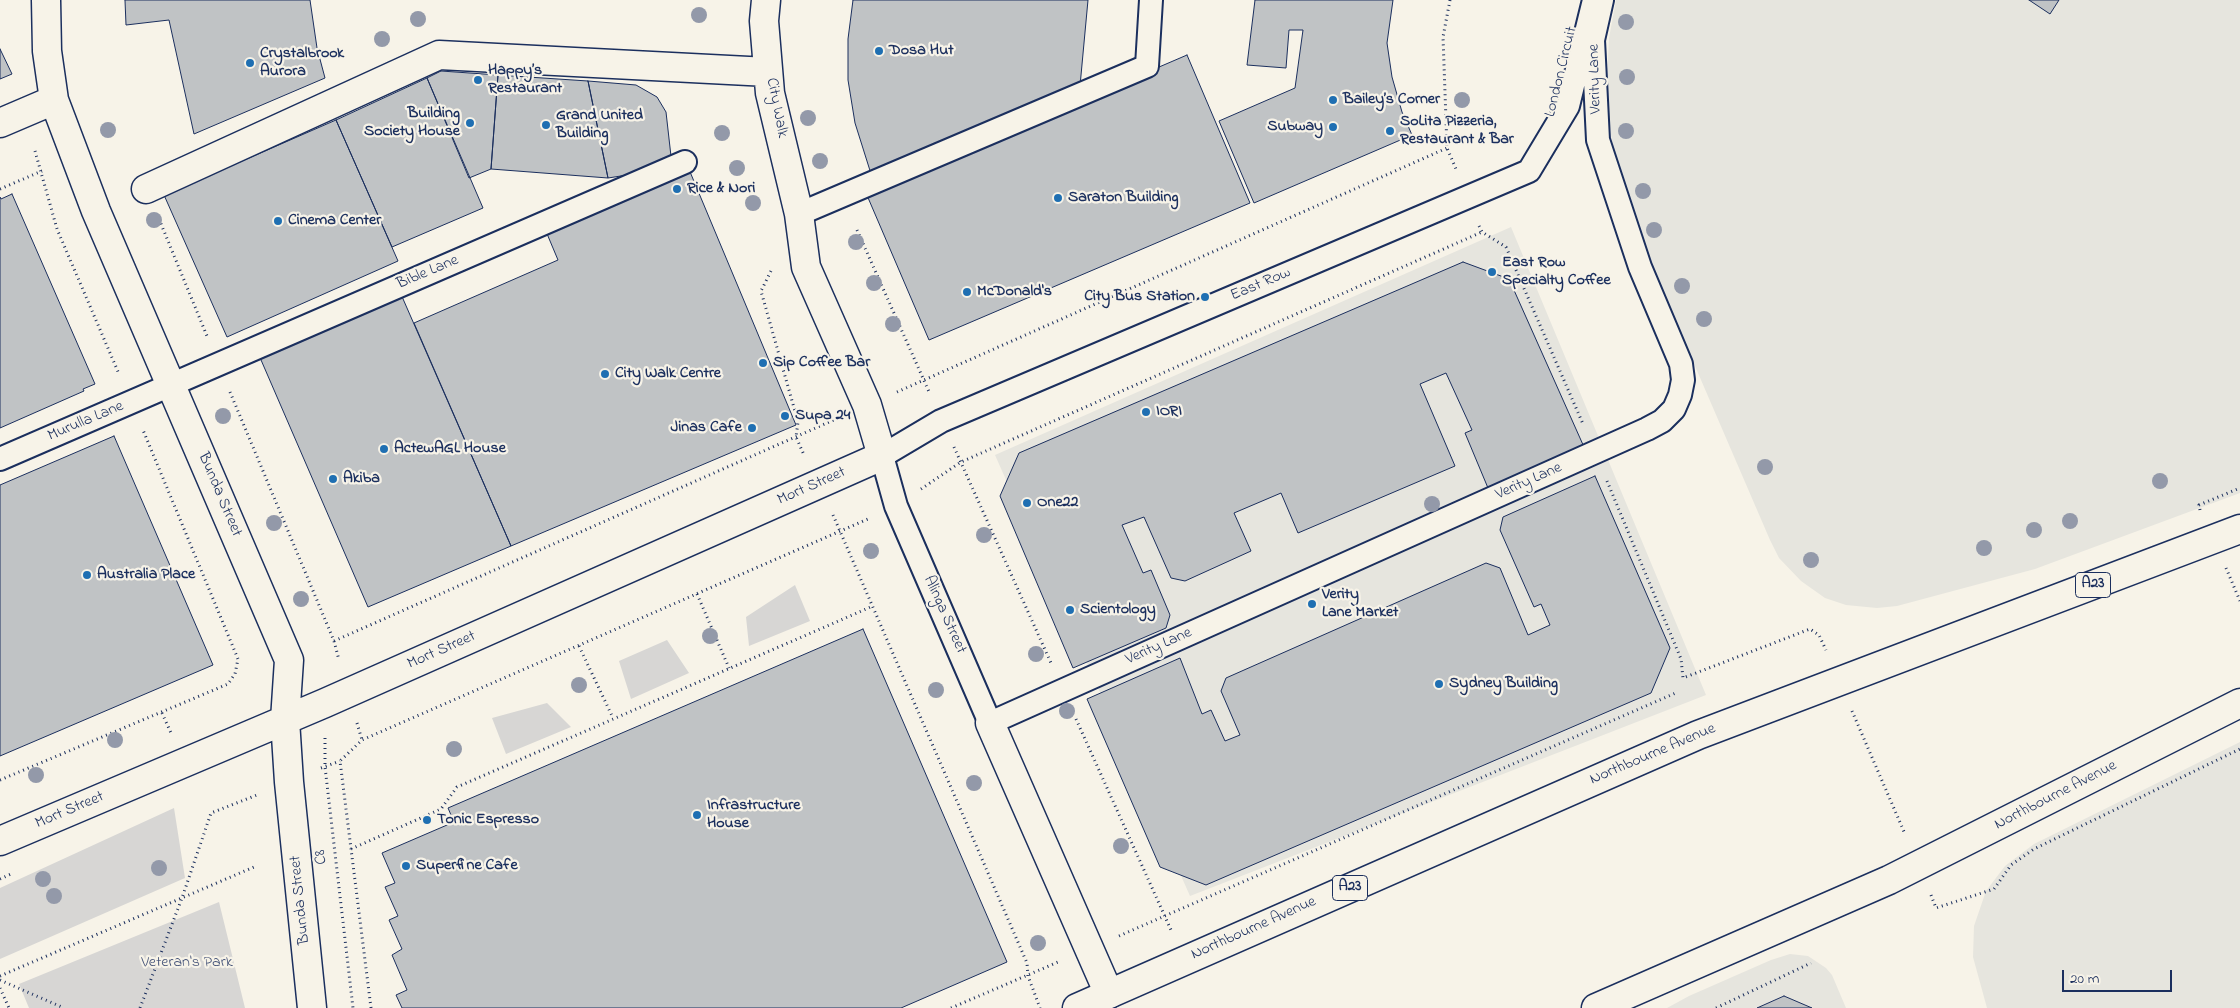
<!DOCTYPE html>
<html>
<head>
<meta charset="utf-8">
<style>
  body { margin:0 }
  #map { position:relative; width:2240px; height:1008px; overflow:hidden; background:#f7f3e8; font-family:"Indie Flower",sans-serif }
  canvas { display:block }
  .scale { position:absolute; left:2062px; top:970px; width:110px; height:22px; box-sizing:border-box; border:2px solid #1b2f5e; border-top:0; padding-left:6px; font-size:15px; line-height:18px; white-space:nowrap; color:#1b2f5e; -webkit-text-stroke:4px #f7f3e8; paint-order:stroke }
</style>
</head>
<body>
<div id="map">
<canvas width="2240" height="1008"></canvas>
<div class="scale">20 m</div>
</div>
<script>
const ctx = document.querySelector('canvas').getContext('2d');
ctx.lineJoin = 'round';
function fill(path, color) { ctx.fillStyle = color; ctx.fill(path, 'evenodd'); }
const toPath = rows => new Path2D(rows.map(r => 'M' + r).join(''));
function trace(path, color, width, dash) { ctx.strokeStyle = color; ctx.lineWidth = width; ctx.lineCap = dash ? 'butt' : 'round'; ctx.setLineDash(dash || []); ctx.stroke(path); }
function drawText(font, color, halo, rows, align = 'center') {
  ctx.font = font + ' "Indie Flower",sans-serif'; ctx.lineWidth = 4.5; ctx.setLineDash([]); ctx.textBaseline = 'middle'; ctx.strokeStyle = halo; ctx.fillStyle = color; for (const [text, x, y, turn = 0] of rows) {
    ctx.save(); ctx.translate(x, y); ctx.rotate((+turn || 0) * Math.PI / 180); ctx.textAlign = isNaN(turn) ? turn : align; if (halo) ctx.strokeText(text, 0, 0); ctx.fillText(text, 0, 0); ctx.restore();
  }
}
const built = toPath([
  [1616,0,2240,0,2240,493,2035,569,1897,606,1877,608,1846,605,1825,598,1801,581,1779,558,1770,540,1648,257,1615,163,1608,113,1607,80,1609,38],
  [1511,227,1706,695,1190,896,995,455],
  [2240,742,2240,1008,1987,1008,1973,957,1974,926,1986,891,2005,866,2034,844],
  [1790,954,1808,956,1826,968,1832,975,1846,1008,1667,1008,1689,996,1771,960]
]);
const green = toPath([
  [795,585,810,621,749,646,746,617],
  [667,640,689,673,631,699,619,661],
  [547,703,571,727,506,754,492,718],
  [174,808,185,878,0,959,0,888],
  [219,902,245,1008,29,1008,19,984]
]);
const building = toPath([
  [125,0,310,0,317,48,325,78,194,134,169,20,126,25,125,0],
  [853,0,1088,0,1080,86,872,177,855,123,848,80,848,39,853,0],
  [1255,0,1393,0,1387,43,1392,77,1402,112,1412,135,1254,203,1219,121,1295,88,1303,30,1289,30,1286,68,1247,65,1255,0],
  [2029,0,2059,0,2050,14,2029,0],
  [0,49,12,74,0,79,0,49],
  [1187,55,1250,203,929,340,866,193,1187,55],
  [441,71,498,75,491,169,469,178,427,78,441,71],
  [498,75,588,81,608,178,491,169,498,75],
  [427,78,483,208,392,247,336,120,427,78],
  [588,81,636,85,657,97,666,112,673,174,640,173,608,178,588,81],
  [336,120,398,261,227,337,164,195,336,120],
  [688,167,796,425,511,546,414,323,558,260,545,229,688,167],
  [12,194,95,384,83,389,84,391,0,428,0,197,1,199,12,194],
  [1463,262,1509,279,1584,447,1488,488,1465,433,1472,430,1446,373,1420,384,1455,466,1298,533,1281,493,1234,513,1251,551,1185,581,1171,578,1144,517,1122,525,1143,573,1151,570,1170,615,1166,628,1073,668,1000,496,1019,453,1463,262],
  [400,292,511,546,368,607,258,353,400,292],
  [114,436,213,665,0,756,0,485,114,436],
  [1595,476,1670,648,1651,693,1206,885,1160,867,1087,699,1180,658,1202,714,1211,710,1225,741,1240,735,1221,691,1226,678,1486,563,1500,568,1528,635,1550,625,1541,604,1534,607,1500,530,1503,517,1595,476],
  [863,629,1007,962,901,1008,402,1008,396,995,407,990,392,955,402,949,389,920,398,916,385,887,395,883,382,853,454,822,448,808,863,629],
  [1784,996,1812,1008,1757,1008,1784,996]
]);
const path = toPath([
  [1450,0,1443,37,1447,148,1456,169],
  [35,151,57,229,119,374],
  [0,189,42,171],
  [159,219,207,336],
  [1479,226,1482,232,1506,247,1583,424],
  [857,230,930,394],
  [771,271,761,291,798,422,796,437,804,455],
  [230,392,334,641,339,660],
  [897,392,1447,148],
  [954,447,1051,663],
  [1607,481,1681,659,1683,678,1810,629,1819,635,1826,650],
  [921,489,961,462,1482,232],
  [2200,510,2199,505,2240,488],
  [833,515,1027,963,1028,976,1040,1008],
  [2226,568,2240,601],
  [697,594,729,668],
  [334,641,836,419],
  [579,646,613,718],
  [1852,711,1905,834],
  [162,713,171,733],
  [1076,719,1171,930],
  [357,723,362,740],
  [325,738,325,767,353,1008],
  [321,768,340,761],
  [0,780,228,684,235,674,238,659,143,430],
  [351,849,441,809,457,787,873,606],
  [0,879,11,874],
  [1931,895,1936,908,1994,889,2011,865,2034,849,2240,749],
  [1119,936,1678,692],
  [0,976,254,867],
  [0,980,64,1008],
  [0,988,9,1008],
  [140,1008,182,898,211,813,257,795],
  [371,1008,340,761,362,740,868,519],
  [951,1008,1058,962],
  [1716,1008,1811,963]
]);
const lane = toPath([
  [1594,0,1568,106,1529,171,941,421,882,456,896,506,990,723,1647,429,1662,421,1674,409,1680,395,1683,380,1681,364,1640,267,1598,140,1593,40,1602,0],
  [799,214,1147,66,1151,0],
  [0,459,685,162]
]);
const street = toPath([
  [46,0,47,51,54,100,96,211,289,660,285,720,289,782,312,1008],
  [0,123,54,100],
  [146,189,439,55,768,72],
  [990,723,1109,994],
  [0,841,325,703,882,456,867,405,806,267,799,214,770,93,764,21,766,0]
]);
const highway = toPath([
  [1077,1008,1698,735,2240,529],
  [1596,1008,1889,880,2240,703]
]);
const trees = [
  [699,15],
  [418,19],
  [1626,22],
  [382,39],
  [1627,77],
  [1462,100],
  [808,118],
  [108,130],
  [1626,131],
  [722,133],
  [820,161],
  [737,168],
  [1643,191],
  [753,203],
  [154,220],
  [1654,230],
  [856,242],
  [874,283],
  [1682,286],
  [1704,319],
  [893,324],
  [223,416],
  [1765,467],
  [2160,481],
  [1432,504],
  [2070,521],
  [274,523],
  [2034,530],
  [984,535],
  [1984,548],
  [871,551],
  [1811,560],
  [301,599],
  [710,636],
  [1036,654],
  [579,685],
  [936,690],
  [1067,711],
  [115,740],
  [454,749],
  [36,775],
  [974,783],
  [1121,846],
  [159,868],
  [43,879],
  [54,896],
  [1038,943]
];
const markers = [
  [879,51,5,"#1f6fb2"],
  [250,63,5,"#1f6fb2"],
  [478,80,5,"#1f6fb2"],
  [1333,100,5,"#1f6fb2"],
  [470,123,5,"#1f6fb2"],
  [546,125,5,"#1f6fb2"],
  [1333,127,5,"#1f6fb2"],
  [1390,131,5,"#1f6fb2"],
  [677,189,5,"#1f6fb2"],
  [1058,198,5,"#1f6fb2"],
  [278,221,5,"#1f6fb2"],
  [1492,272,5,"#1f6fb2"],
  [967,292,5,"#1f6fb2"],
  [1205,297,5,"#1f6fb2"],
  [763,363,5,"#1f6fb2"],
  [605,374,5,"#1f6fb2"],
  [1146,412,5,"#1f6fb2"],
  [785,416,5,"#1f6fb2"],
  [752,428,5,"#1f6fb2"],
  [384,449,5,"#1f6fb2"],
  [333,479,5,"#1f6fb2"],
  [1027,503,5,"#1f6fb2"],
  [87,575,5,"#1f6fb2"],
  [1312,604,5,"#1f6fb2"],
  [1070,610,5,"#1f6fb2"],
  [1439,684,5,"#1f6fb2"],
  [697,815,5,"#1f6fb2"],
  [427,820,5,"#1f6fb2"],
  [406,866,5,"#1f6fb2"]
];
const shields = [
  [2093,585,35],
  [1350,888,35]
];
const shieldNames = [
  ["A23",2093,585],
  ["A23",1350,888]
];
const poiNames = [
  ["Dosa Hut",889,51],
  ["Crystalbrook",260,54],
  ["Aurora",260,72],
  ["Happy’s",488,71],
  ["Restaurant",488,89],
  ["Bailey’s Corner",1343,100],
  ["Building",460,114,"right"],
  ["Society House",460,132,"right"],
  ["Grand United",556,116],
  ["Building",556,134],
  ["SoLita Pizzeria,",1400,122],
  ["Restaurant & Bar",1400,140],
  ["Subway",1323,127,"right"],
  ["Rice & Nori",687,189],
  ["Saraton Building",1068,198],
  ["Cinema Center",288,221],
  ["East Row",1502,263],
  ["Specialty Coffee",1502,281],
  ["McDonald's",977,292],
  ["City Bus Station",1195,297,"right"],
  ["Sip Coffee Bar",773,363],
  ["City Walk Centre",615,374],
  ["IORI",1156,412],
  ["Supa 24",795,416],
  ["Jinas Cafe",742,428,"right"],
  ["ActewAGL House",394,449],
  ["Akiba",343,479],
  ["One22",1037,503],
  ["Australia Place",97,575],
  ["Verity",1322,595],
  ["Lane Market",1322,613],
  ["Scientology",1080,610],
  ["Sydney Building",1449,684],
  ["Infrastructure",707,806],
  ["House",707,824],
  ["Tonic Espresso",437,820],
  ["Superfine Cafe",416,866]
];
const streetNames = [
  ["London Circuit",1562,72,-76],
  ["Verity Lane",1596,79,-92],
  ["City Walk",776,108,79],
  ["Bible Lane",428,273,-23],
  ["East Row",1261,285,-23],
  ["Murulla Lane",86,422,-23],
  ["Verity Lane",1529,482,-24],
  ["Mort Street",812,487,-24],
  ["Bunda Street",219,495,67],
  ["Alinga Street",944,615,66],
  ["Verity Lane",1159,647,-24],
  ["Mort Street",442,651,-24],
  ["Northbourne Avenue",1653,755,-23],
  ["Northbourne Avenue",2056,796,-27],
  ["Mort Street",70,811,-23],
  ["C8",322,857,-97],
  ["Bunda Street",301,900,-96],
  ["Northbourne Avenue",1254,929,-24]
];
const parkNames = [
  ["Veteran's Park",187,963]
];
fill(built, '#e6e5de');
fill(green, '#d7d6d4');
fill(building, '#c0c3c5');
trace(building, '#1b2f5e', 1);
trace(lane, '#1b2f5e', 26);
trace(street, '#1b2f5e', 31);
trace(highway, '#1b2f5e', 31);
trace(path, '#1b2f5e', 3, [1, 4]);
trace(lane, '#f7f3e8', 22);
trace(street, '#f7f3e8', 28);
trace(highway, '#f7f3e8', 28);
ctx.fillStyle = '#9399a9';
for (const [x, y] of trees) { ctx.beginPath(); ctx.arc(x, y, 8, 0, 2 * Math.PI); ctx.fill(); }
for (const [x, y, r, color] of markers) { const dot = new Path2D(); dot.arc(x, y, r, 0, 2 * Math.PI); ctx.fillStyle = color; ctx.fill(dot); trace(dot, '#f7f3e8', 2); }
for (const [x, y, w] of shields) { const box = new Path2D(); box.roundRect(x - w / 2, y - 12.5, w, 25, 4); ctx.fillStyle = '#f7f3e8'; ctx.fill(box); trace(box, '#1b2f5e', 1); }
drawText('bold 15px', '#1b2f5e', null, shieldNames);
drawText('bold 16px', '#1b2f5e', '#f7f3e8', poiNames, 'left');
drawText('16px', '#1b2f5e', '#f7f3e8', streetNames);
drawText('16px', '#415076', '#f7f3e8', parkNames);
</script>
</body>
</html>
